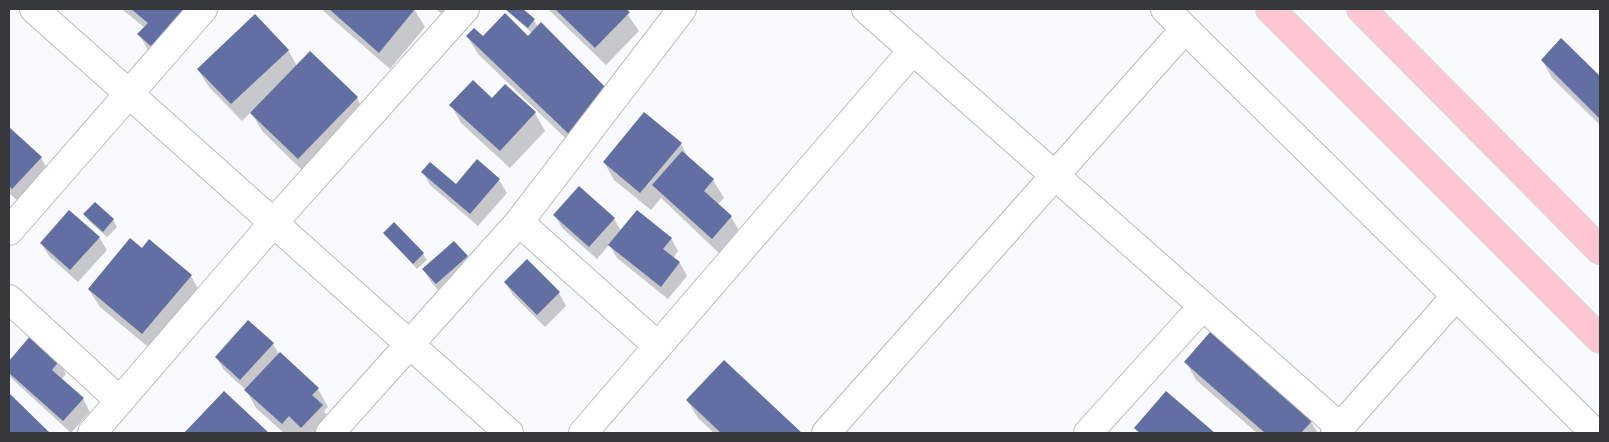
<!DOCTYPE html>
<html>
<head>
<meta charset="utf-8">
<style>
  body { margin:0 }
  #map { position:relative; width:1609px; height:442px; overflow:hidden; background:#f9fafc; font-family:"Noto Sans",sans-serif }
  canvas { display:block }
  .frame { position:absolute; inset:0; border:10px solid #373839; pointer-events:none }
</style>
</head>
<body>
<div id="map">
<canvas width="1609" height="442"></canvas>
<div class="frame"></div>
</div>
<script>
const ctx = document.querySelector('canvas').getContext('2d');
ctx.lineJoin = 'round';
function fill(path, color) { ctx.fillStyle = color; ctx.fill(path, 'evenodd'); }
const toPath = rows => new Path2D(rows.map(r => 'M' + r).join(''));
function trace(path, color, width, dash) { ctx.strokeStyle = color; ctx.lineWidth = width; ctx.lineCap = dash ? 'butt' : 'round'; ctx.setLineDash(dash || []); ctx.stroke(path); }
const shadow = toPath([
  [122,9,206,9,212,20,169,69,149,52,139,34,145,28],
  [321,9,414,9,425,27,390,69],
  [436,9,449,9,443,15],
  [505,9,521,9,534,20,538,27,582,154,478,54,467,36,528,38,532,33],
  [548,9,624,9,639,31,606,65],
  [1561,40,1600,78,1600,125,1552,78,1542,60],
  [288,50,297,66,310,53,357,98,367,116,308,176,262,131,251,112,242,121,209,87,198,70],
  [492,99,535,113,545,131,510,168,461,123,451,105],
  [9,128,41,158,51,175,23,206,9,193],
  [681,144,689,159,713,180,724,198,717,205,731,217,742,235,722,256,661,198,651,210,614,180,604,162],
  [478,161,499,180,507,193,478,226,430,185,423,172,456,186],
  [580,188,614,219,621,231,671,238,678,251,673,258,680,263,687,276,668,299,617,258,609,245,597,259,562,228,555,215],
  [85,215,113,220,117,227,107,237,89,221],
  [384,233,423,254,427,260,417,269],
  [99,237,107,250,78,282,49,256,41,243],
  [142,250,191,276,201,294,153,351,100,307,89,290],
  [467,257,474,269,444,296,431,282,424,270],
  [505,282,559,293,566,306,545,327,513,295],
  [31,337,59,361,66,374,61,380,83,399,90,412,71,433,9,376,9,363],
  [273,344,279,354,318,389,328,407,324,411,332,424,323,433,284,433,256,408,246,390,224,370,216,357],
  [724,362,800,433,714,433,698,418,687,400],
  [1186,362,1311,422,1318,433,1257,433,1196,380],
  [224,393,267,433,185,433],
  [1166,393,1213,433,1139,433,1136,428],
  [9,395,48,433,9,433]
]);
const building = toPath([
  [131,9,197,9,159,53,137,34,148,23],
  [329,9,415,9,379,53],
  [505,9,523,9,535,19,528,28],
  [555,9,626,9,630,12,595,48],
  [505,13,528,36,541,22,611,93,572,137,466,36,474,28,483,36],
  [255,14,289,50,231,104,197,69],
  [1561,38,1600,76,1600,119,1541,60],
  [310,51,358,97,298,159,250,113],
  [473,80,492,98,505,84,536,112,500,151,449,105],
  [644,112,682,143,640,193,603,162],
  [9,127,42,157,12,189,9,186],
  [682,151,714,179,704,191,732,216,712,239,652,185],
  [477,159,500,179,470,214,421,172,430,162,456,184],
  [579,186,615,218,589,247,553,215],
  [95,202,114,219,103,232,83,214],
  [69,210,100,237,70,270,40,243],
  [637,210,672,238,663,249,680,262,661,287,608,245],
  [394,222,424,253,413,264,383,233],
  [130,238,142,248,149,239,192,275,142,334,88,289],
  [454,241,468,256,436,284,422,269],
  [527,259,560,292,537,315,504,282],
  [248,320,274,343,240,380,215,357],
  [1211,331,1312,421,1301,433,1265,433,1184,362],
  [31,335,60,360,52,370,84,398,63,421,9,373,9,361],
  [280,352,319,388,312,395,323,405,301,428,289,416,282,424,244,390],
  [724,360,802,433,721,433,686,400],
  [224,391,269,433,184,433],
  [1166,391,1215,433,1140,433,1134,428],
  [9,393,50,433,9,433]
]);
const minor = toPath([
  [34,9,509,433],
  [866,9,1340,427],
  [1165,9,1595,433],
  [519,222,658,346],
  [9,231,203,9],
  [9,299,120,401],
  [92,433,274,222,465,9],
  [330,433,519,222,682,9],
  [583,433,913,50],
  [826,433,1185,29],
  [1088,433,1203,306],
  [1335,433,1456,296]
]);
const major = toPath([
  [1270,9,1600,339],
  [1361,9,1600,250]
]);
fill(shadow, '#0003');
fill(building, '#626fa3');
trace(minor, '#b9babc', 30);
trace(major, '#d7d7d7', 30);
trace(minor, '#fff', 28);
trace(major, '#fdc6d2', 28);
</script>
</body>
</html>
